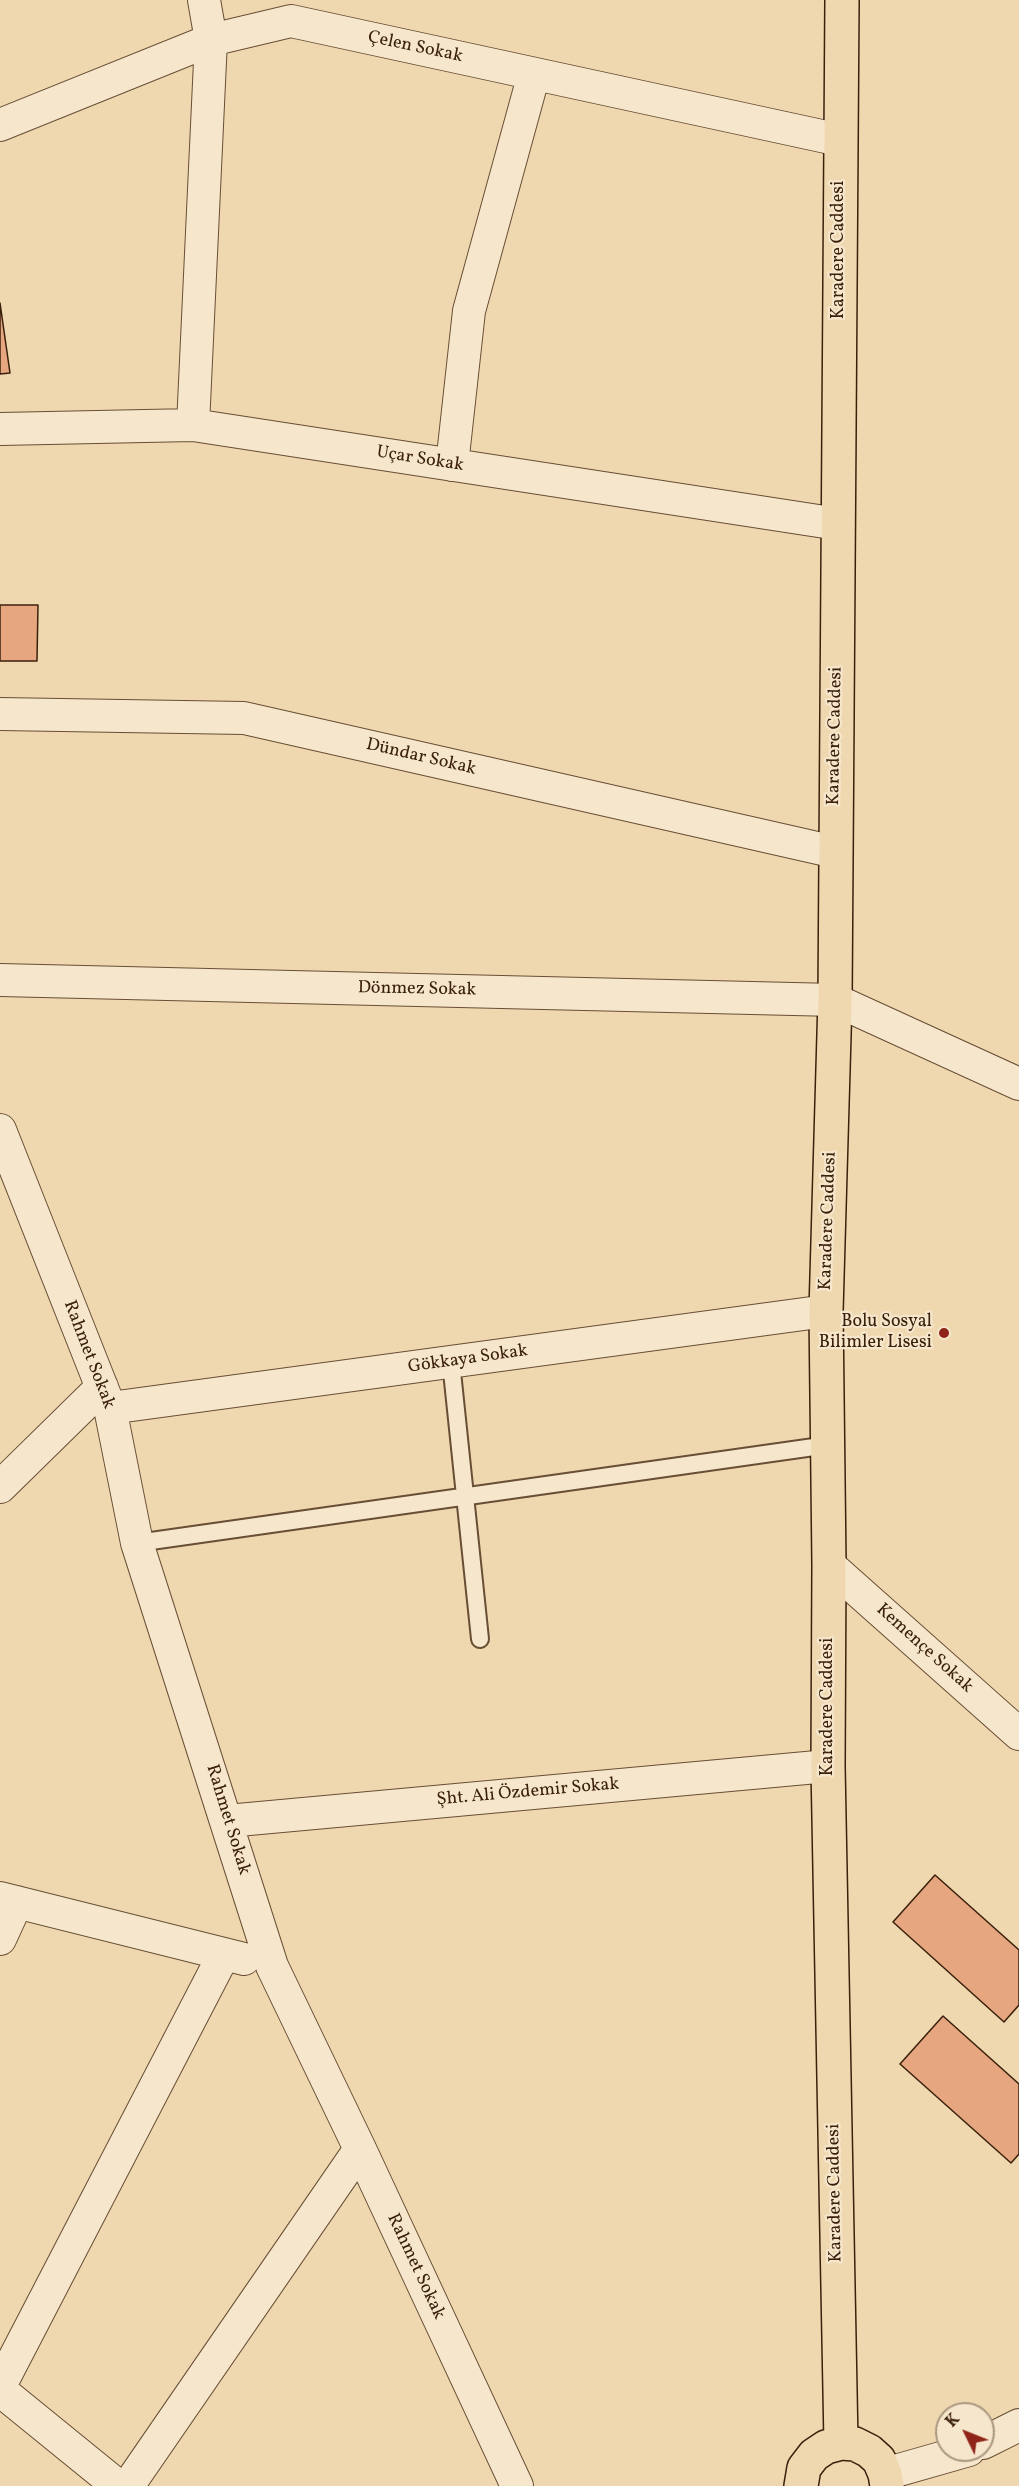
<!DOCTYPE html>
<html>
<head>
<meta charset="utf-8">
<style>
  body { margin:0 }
  #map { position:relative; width:1019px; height:2486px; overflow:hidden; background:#efd8b0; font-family:Vollkorn,serif }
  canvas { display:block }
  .north { position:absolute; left:935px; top:2402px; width:60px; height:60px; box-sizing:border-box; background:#f5e6cc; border:2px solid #ab977f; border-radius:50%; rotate:313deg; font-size:16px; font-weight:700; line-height:24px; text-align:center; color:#3b200b }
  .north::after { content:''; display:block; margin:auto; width:21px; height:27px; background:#8f2418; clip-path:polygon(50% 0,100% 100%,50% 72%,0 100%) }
</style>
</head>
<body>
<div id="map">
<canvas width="1019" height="2486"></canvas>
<div class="north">K</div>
</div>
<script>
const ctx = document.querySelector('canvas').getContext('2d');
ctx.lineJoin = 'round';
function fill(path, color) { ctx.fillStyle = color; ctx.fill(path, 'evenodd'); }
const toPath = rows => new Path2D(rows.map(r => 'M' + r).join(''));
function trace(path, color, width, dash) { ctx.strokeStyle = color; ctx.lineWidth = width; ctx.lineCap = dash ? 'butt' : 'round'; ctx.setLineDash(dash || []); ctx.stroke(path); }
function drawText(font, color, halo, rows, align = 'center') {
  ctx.font = font + ' Vollkorn,serif'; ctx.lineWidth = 4.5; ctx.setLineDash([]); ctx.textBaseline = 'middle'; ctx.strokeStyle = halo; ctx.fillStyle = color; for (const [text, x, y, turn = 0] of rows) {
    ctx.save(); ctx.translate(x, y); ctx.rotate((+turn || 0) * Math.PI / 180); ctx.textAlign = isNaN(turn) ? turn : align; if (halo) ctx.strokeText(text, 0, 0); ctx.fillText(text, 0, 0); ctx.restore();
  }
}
const building = toPath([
  [0,303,10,373,0,374,0,303],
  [0,605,38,605,37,661,0,661,0,605],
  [935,1875,1019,1950,1019,2005,1004,2022,893,1922,935,1875],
  [943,2016,1019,2084,1019,2154,1011,2163,900,2064,943,2016]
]);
const service = toPath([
  [451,1362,480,1639],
  [137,1543,828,1445]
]);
const minor = toPath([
  [0,125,211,40,291,21,840,140],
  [193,425,211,40,204,0],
  [0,429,193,425,838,524],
  [452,465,469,311,534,74],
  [0,714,244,718,835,852],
  [0,980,835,1000,1019,1084],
  [0,1130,110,1408,137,1543,272,1966,360,2149,517,2486],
  [110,1408,826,1311],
  [0,1487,102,1387],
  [829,1565,1019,1734],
  [227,1821,828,1766],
  [0,1898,244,1959],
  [0,1939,17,1902],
  [0,2386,224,1954],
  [0,2390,118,2486],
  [983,2443,1019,2425],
  [885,2474,969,2450],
  [128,2486,360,2149]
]);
const primary = toPath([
  [841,2443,828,1766,829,1565,826,1311,835,1000,842,0],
  [801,2486,804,2468,814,2455,826,2447,841,2443,855,2444,869,2451,879,2460,885,2474,887,2486]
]);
const markers = [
  [944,1333,6,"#8f2418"]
];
const streetNames = [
  ["Çelen Sokak",415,48,12],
  ["Karadere Caddesi",840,250,-90],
  ["Uçar Sokak",420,460,9],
  ["Karadere Caddesi",836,736,-89],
  ["Dündar Sokak",421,758,13],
  ["Dönmez Sokak",417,990,1],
  ["Karadere Caddesi",829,1221,-88],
  ["Rahmet Sokak",88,1355,69],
  ["Gökkaya Sokak",468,1360,-8],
  ["Kemençe Sokak",924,1649,42],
  ["Karadere Caddesi",829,1707,-90],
  ["Şht. Ali Özdemir Sokak",528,1793,-5],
  ["Rahmet Sokak",227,1820,73],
  ["Karadere Caddesi",836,2193,-91],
  ["Rahmet Sokak",415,2267,65]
];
const poiNames = [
  ["Bolu Sosyal",932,1323],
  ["Bilimler Lisesi",932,1344]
];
fill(building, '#e5a680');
trace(building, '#3b200b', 1.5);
trace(service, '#684e34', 20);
trace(minor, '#684e34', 34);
trace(primary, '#3b200b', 36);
trace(service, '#f5e6cc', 16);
trace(minor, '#f5e6cc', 32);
trace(primary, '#efd8b0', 33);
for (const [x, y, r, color] of markers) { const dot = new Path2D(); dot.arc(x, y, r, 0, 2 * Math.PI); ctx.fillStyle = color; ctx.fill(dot); trace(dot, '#f5e6cc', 2); }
drawText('18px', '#3b200b', '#f5e6cc', streetNames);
drawText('18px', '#3b200b', '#f5e6cc', poiNames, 'right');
</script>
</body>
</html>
